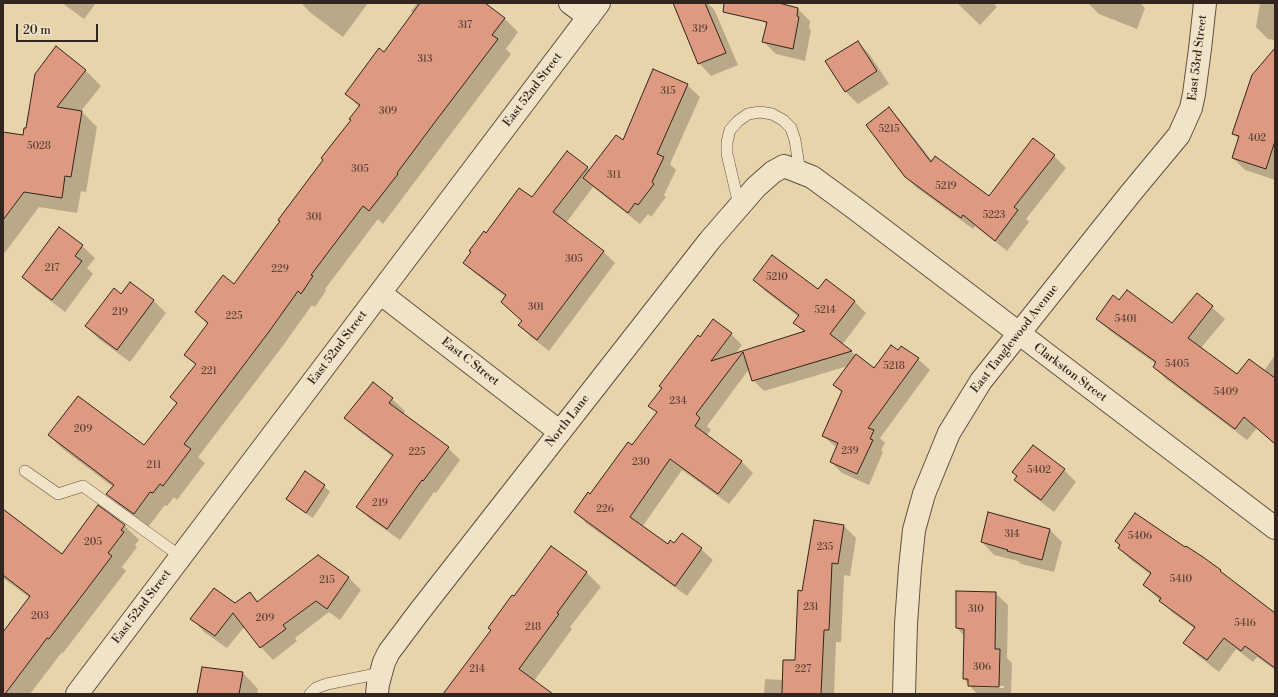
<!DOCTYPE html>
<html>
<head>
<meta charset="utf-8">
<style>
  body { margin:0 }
  #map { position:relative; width:1278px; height:697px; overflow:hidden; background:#e8d4aa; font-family:"Libre Bodoni",serif }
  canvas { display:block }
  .frame { position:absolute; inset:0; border:4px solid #32241e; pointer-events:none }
  .scale { position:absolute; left:16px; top:24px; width:82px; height:18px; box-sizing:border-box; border:2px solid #32241e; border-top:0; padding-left:5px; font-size:12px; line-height:14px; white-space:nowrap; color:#32241e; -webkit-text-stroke:3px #f0e3c8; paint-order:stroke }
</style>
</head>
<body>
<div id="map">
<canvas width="1278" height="697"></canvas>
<div class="frame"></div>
<div class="scale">20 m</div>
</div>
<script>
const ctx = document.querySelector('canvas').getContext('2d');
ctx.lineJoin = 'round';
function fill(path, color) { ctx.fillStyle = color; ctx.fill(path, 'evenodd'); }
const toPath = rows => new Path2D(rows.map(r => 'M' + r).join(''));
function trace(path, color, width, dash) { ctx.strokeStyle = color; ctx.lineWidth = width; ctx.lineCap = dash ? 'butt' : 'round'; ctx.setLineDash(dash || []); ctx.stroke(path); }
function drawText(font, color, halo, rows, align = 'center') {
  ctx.font = font + ' "Libre Bodoni",serif'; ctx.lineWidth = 3.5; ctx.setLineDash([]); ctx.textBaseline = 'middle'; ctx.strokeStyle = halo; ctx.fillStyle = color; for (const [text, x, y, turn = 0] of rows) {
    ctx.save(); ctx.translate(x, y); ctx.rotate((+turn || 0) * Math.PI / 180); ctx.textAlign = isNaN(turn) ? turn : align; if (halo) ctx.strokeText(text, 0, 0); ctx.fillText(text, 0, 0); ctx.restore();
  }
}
const shadow = toPath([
  [62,3,96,3,84,19],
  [301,3,368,3,343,37,312,14],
  [417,3,484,3,505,19,518,32,506,49,511,54,383,224,378,219,325,289,326,291,315,307,312,305,282,347,198,457,205,463,177,500,174,497,167,506,165,505,148,527,122,508,108,494,113,487,63,449,49,435,145,447,177,403,171,397,196,365,185,355,208,325,196,312,234,285,324,160,352,120,359,107,347,94,384,53,414,14,411,11],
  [687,3,707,3,714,9,738,65,711,76,699,63],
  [766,3,774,3,798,9,810,21,809,28,811,30,805,61,776,54,763,41,767,25,762,20],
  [957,3,993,3,997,7,980,25],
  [1088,3,1140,3,1145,8,1137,29,1099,14],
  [1260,3,1275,3,1275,40,1268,39,1256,27],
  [858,42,870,55,889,84,858,104,845,91],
  [1275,50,1275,180,1245,170,1233,158,1239,139,1233,133],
  [85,70,101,86,81,111,97,127,86,192,81,191,77,213,39,207,3,255,3,133,23,136,27,130],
  [687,85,700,97,670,164,676,170,664,195,666,197,651,217,648,214,640,224,593,187,566,223,604,252,615,263,549,351,531,337,520,325,523,321,506,297,476,274,464,263,486,234,532,199,587,167,590,170,624,142],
  [889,108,900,120,933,162,990,198,1033,140,1054,156,1066,168,1026,219,1029,222,1007,251,975,226,973,229,917,188,905,176],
  [59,229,82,246,95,258,87,268,93,274,65,312,35,289,23,277],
  [754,280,818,291,826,281,855,302,866,313,842,345,875,369,899,351,902,347,918,359,930,370,880,438,885,443,881,450,883,452,869,485,842,473,831,462,837,448,823,436,842,393,834,385,848,366,764,391,753,380,749,369,707,426,711,430,706,436,742,462,753,473,729,504,682,470,642,527,668,545,675,544,682,535,701,549,713,560,687,596,587,524,575,512,632,447,657,413,650,405,701,338,731,334,742,345,735,354,804,332,795,322,799,317,765,291],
  [130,283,154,301,166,313,130,362,99,339,86,326,121,295],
  [1197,294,1225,319,1201,348,1237,376,1264,371,1275,355,1275,444,1257,428,1247,440,1166,379,1154,367,1156,364,1110,331,1098,319,1120,301,1173,324],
  [392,399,405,411,403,414,448,448,460,460,436,493,434,492,400,540,370,519,357,507,393,457,358,430,346,418],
  [1064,470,1076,482,1054,512,1028,492,1016,480],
  [305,473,324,486,330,492,313,518,293,505,287,499],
  [98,507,125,526,139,540,135,545,137,547,122,567,126,571,63,653,62,652,30,694,3,694,3,634,30,598,3,578,3,510,62,555],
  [844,526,856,538,850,576,844,575,841,642,836,642,834,694,764,694,765,679,783,680,796,661,803,592],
  [1050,530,1062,542,1054,572,1021,564,1018,561,994,555,982,542],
  [551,547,587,573,601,587,570,627,572,629,534,681,551,694,445,694],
  [1119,548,1220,571,1228,578,1275,616,1275,670,1257,657,1253,662,1236,649,1219,672,1197,655,1185,643,1195,629,1173,613,1144,585,1151,575,1131,560],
  [318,556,349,578,361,590,340,620,329,612,295,638,297,641,273,660,261,647,245,626,227,648,204,632,192,619,235,604,250,593,259,602],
  [957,592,995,593,1008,605,1007,658,1012,663,1011,694,977,694,964,679,965,637,957,628],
  [976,685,1004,686,1004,688,976,687],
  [242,672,258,689,257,694,197,694,198,686]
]);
const building = toPath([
  [420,3,485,3,505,18,492,35,498,39,435,122,397,173,398,174,369,211,363,206,311,275,313,276,301,294,298,291,268,333,184,444,191,449,163,486,160,484,153,493,150,492,134,514,106,494,114,485,48,435,78,396,144,445,177,403,170,397,196,364,184,355,208,323,195,312,223,275,234,284,280,221,278,220,323,160,321,158,351,120,349,119,360,105,345,94,379,48,384,52,420,3],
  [673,3,705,3,726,53,698,64,673,3],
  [724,3,779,3,798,8,797,16,799,17,793,49,762,42,767,22,723,12,724,3],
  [858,41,877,71,845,92,825,61,858,41],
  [56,46,86,70,57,107,82,111,71,177,65,176,62,198,24,192,3,220,3,132,23,135,24,128,26,128,35,74,56,46],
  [1275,48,1275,141,1266,169,1232,158,1239,136,1232,134,1252,75,1275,48],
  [653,69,688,84,657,154,664,157,652,182,654,184,638,205,635,203,628,213,583,178,616,135,623,140,653,69],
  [889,107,931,162,935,156,989,196,1033,138,1055,155,1014,207,1018,210,995,241,963,215,961,218,905,177,866,125,889,107],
  [567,151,588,167,553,212,604,251,537,340,518,325,522,321,501,302,506,295,463,263,471,252,469,251,484,231,486,233,519,188,532,197,567,151],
  [59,227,83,245,75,256,82,261,52,300,22,277,59,227],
  [772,255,818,289,826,279,855,301,830,334,852,351,752,381,743,352,696,414,700,418,695,426,742,461,718,494,670,459,630,517,668,544,670,540,674,543,682,533,702,548,675,586,574,512,588,492,590,494,628,442,632,445,657,412,648,406,662,388,659,386,698,335,700,337,713,319,732,333,711,361,805,331,793,323,799,315,753,280,772,255],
  [130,282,154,300,117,350,85,326,114,288,121,294,130,282],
  [1127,290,1172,323,1197,293,1213,306,1188,338,1237,374,1249,359,1275,378,1275,444,1244,417,1235,429,1153,367,1156,362,1096,319,1113,295,1119,300,1127,290],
  [891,345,898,350,901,346,919,358,868,428,874,430,870,439,873,440,857,474,830,462,838,443,822,436,842,391,833,385,856,354,874,368,891,345],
  [373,382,393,398,389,403,449,447,423,481,422,480,387,529,356,507,393,455,344,418,373,382],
  [1033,445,1065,469,1041,500,1014,480,1017,476,1012,472,1033,445],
  [305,471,325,485,306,513,286,499,305,471],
  [98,505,125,525,121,530,124,532,108,553,112,556,49,639,47,638,5,694,3,694,3,632,30,596,3,575,3,509,62,554,98,505],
  [988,512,1050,529,1042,560,1007,551,1008,550,981,542,988,512],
  [1135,513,1185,547,1186,546,1203,557,1221,570,1220,571,1275,613,1275,668,1245,646,1241,651,1224,638,1207,660,1183,643,1195,627,1159,601,1161,598,1143,585,1151,573,1118,548,1120,545,1115,541,1135,513],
  [814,520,844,525,838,564,832,563,829,630,824,630,821,694,782,694,783,660,795,660,798,590,802,591,814,520],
  [551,546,587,572,557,613,559,614,519,669,553,694,443,694,491,630,488,628,512,595,514,596,551,546],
  [318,555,349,577,327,609,316,601,283,625,286,629,260,648,233,613,215,636,190,619,214,588,235,603,250,592,257,602,318,555],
  [956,591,996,592,995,649,1000,649,999,687,968,686,968,679,963,679,964,629,956,628,956,591],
  [202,667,243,672,239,694,197,694,202,667]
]);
const lane = toPath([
  [739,205,727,154,727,142,730,130,738,121,748,114,760,112,772,114,783,120,791,128,795,140,800,172],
  [25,471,58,494,83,486,180,556],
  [310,694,316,688,327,684,381,673]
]);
const street = toPath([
  [570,3,589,17],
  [380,293,560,432],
  [77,694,599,3],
  [377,694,378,684,384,662,389,652,419,612,710,240,756,187,773,172,784,166,812,177,853,207,1275,528],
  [904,694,906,624,910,568,914,530,924,494,949,433,981,381,1130,194,1179,135,1191,108,1194,94,1200,49,1205,3]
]);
const numberNames = [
  ["317",465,26],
  ["319",700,30],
  ["313",425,60],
  ["315",668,92],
  ["309",388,112],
  ["5215",889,130],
  ["402",1257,139],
  ["5028",39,147],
  ["305",360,170],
  ["311",614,176],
  ["5219",946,187],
  ["5223",994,216],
  ["301",314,218],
  ["305",574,260],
  ["217",52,269],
  ["229",280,270],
  ["5210",777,278],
  ["301",536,308],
  ["5214",825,311],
  ["219",120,313],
  ["225",234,317],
  ["5401",1126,320],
  ["5405",1177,365],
  ["5218",894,367],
  ["221",209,372],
  ["5409",1226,393],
  ["234",678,402],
  ["209",83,430],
  ["239",850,452],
  ["225",417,453],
  ["230",641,463],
  ["211",154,466],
  ["5402",1039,471],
  ["219",380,504],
  ["226",605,510],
  ["314",1012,535],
  ["5406",1140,537],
  ["205",93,543],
  ["235",825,548],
  ["5410",1181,580],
  ["215",327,581],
  ["231",811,608],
  ["310",976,610],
  ["203",40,617],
  ["209",265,619],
  ["5416",1245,624],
  ["218",533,628],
  ["306",982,668],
  ["214",477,670],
  ["227",803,670]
];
const streetNames = [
  ["East 53rd Street",1198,58,-83],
  ["East 52nd Street",533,90,-53],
  ["East Tanglewood Avenue",1015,339,-52],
  ["East 52nd Street",338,348,-53],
  ["East C Street",470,362,38],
  ["Clarkston Street",1070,373,37],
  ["North Lane",568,421,-52],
  ["East 52nd Street",142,607,-53]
];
fill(shadow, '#0003');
fill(building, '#dd9a81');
trace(building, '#32241e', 1);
trace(lane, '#605041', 12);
trace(street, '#605041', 24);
trace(lane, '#f0e3c8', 11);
trace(street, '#f0e3c8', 22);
drawText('10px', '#5d4237', null, numberNames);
drawText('12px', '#32241e', '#f0e3c8', streetNames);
</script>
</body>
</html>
